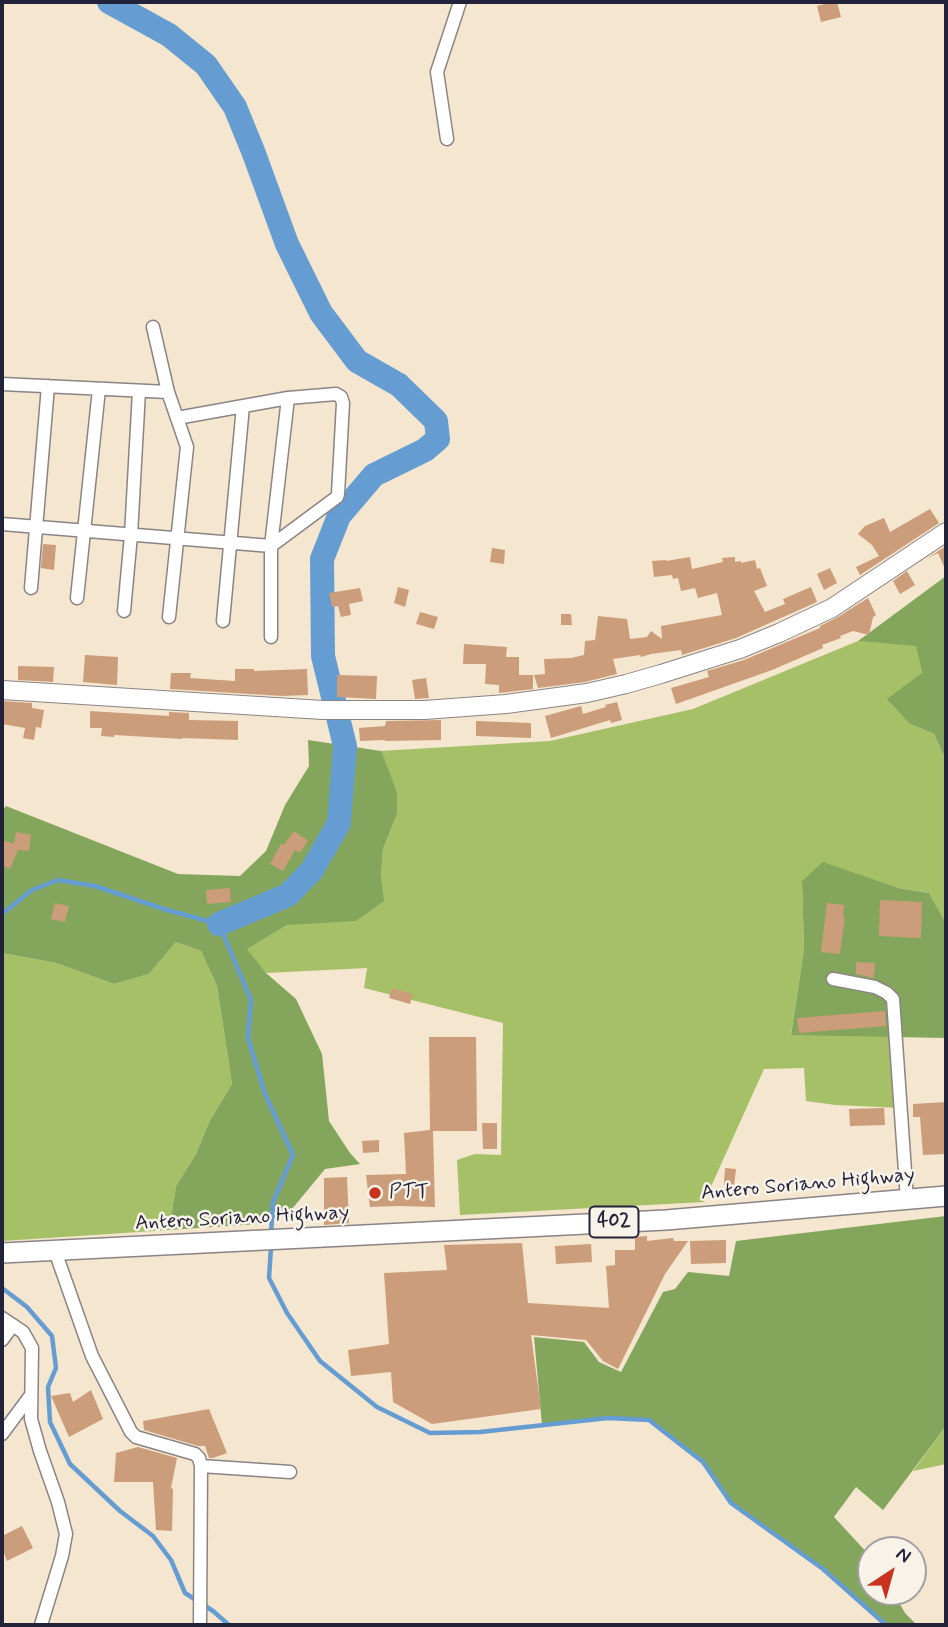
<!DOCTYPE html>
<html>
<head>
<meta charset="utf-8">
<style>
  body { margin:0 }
  #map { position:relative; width:948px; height:1627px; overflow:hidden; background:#f4e6cf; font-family:Mynerve,sans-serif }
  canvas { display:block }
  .frame { position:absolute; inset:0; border:4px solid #22223b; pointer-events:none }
  .north { position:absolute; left:857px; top:1536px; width:70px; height:70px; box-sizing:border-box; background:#f7f3e8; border:2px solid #a29fa3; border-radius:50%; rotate:36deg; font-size:19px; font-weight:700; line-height:28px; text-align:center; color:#22223b }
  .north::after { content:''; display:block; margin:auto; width:24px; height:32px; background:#c8321e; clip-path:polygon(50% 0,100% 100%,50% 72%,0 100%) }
</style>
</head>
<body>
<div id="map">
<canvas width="948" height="1627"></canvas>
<div class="frame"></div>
<div class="north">N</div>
</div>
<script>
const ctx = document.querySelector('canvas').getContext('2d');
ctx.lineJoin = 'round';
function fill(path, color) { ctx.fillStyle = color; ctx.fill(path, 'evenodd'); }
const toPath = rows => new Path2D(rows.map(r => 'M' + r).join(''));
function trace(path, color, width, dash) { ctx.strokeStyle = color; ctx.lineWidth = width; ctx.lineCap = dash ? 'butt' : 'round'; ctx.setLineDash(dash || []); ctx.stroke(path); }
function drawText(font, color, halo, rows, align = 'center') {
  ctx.font = font + ' Mynerve,sans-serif'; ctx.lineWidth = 5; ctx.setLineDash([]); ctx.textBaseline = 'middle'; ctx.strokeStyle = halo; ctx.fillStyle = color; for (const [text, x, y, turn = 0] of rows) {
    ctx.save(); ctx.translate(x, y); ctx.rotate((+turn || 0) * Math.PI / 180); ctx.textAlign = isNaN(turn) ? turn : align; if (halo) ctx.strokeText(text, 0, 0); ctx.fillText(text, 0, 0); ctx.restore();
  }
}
const green = toPath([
  [858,641,916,645,922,673,910,724,934,734,946,761,946,923,929,893,898,888,802,881,804,949,791,1034,896,1036,901,1108,836,1105,806,1101,804,1068,764,1069,704,1202,460,1215,457,1160,475,1154,501,1155,503,1023,364,988,367,968,266,973,246,949,287,925,383,901,381,877,383,849,397,814,397,792,380,751,550,741,693,709],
  [176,942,201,951,217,986,232,1084,210,1120,196,1154,176,1186,169,1230,2,1241,2,953,56,963,114,984,149,974],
  [946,1426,946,1464,913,1471]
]);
const forest = toPath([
  [946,576,946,761,934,734,910,724,887,699,922,673,916,646,858,641],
  [308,740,381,751,397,792,397,814,383,849,381,877,384,901,356,921,287,925,247,949,266,973,296,999,322,1054,329,1121,350,1153,360,1164,325,1169,287,1215,257,1224,169,1230,176,1186,196,1154,210,1120,232,1084,217,986,201,951,176,942,149,974,114,984,56,963,2,953,2,811,6,806,178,874,240,876,266,851,285,805,309,766],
  [823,862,898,888,929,893,946,923,946,1038,791,1035,804,949,802,881],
  [946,1216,946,1426,883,1510,856,1487,834,1517,871,1557,871,1592,893,1592,905,1613,917,1625,886,1625,823,1569,731,1503,703,1462,649,1420,608,1418,542,1425,534,1337,584,1342,599,1362,621,1372,663,1292,675,1289,688,1272,729,1276,736,1241]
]);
const stream = toPath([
  [2,914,32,890,58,880,95,886,167,910,219,924,251,1000,248,1038,265,1094,293,1155,273,1202,271,1234],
  [271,1247,269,1278,287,1313,320,1361,377,1407,430,1433,480,1432,608,1418,649,1420,703,1462,731,1503,823,1569,886,1625],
  [2,1288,27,1307,52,1336,56,1368,48,1387,50,1422,70,1464,120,1511,153,1536,171,1560,185,1593,213,1611,229,1625]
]);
const river = toPath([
  [109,2,169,35,206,65,235,107,253,151,287,244,321,313,357,361,399,385,436,421,438,439,425,450,374,475,339,516,322,559,323,656,345,746,339,823,312,870,288,895,219,924]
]);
const building = toPath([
  [832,2,837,2,841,17,821,22,817,6],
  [930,509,939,523,860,575,856,567,879,556,872,545,858,534,865,526,884,518,890,532],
  [43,544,56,545,54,570,41,568],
  [946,546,946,571,938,553,926,559],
  [492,548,505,550,504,564,490,562],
  [690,557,692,569,723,562,722,558,735,557,735,562,741,561,741,563,755,560,757,569,760,568,767,586,754,591,765,612,785,604,783,599,811,587,817,602,736,638,682,655,681,650,651,654,641,657,640,655,613,659,617,674,585,682,538,688,534,675,545,674,544,659,571,658,584,655,585,641,595,640,598,616,627,619,630,639,647,637,651,631,662,639,661,626,722,615,717,593,698,598,695,588,681,591,678,578,673,579,672,575,654,577,652,561,666,560,666,561],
  [830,568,837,583,824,590,817,574],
  [907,571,915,585,900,594,893,581],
  [398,587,409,590,405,607,394,603],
  [360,588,363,601,349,604,351,615,341,617,338,606,332,607,329,593],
  [868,598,876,615,873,617,869,635,853,631,840,636,841,638,822,645,823,648,772,670,676,704,671,688,709,677,707,671,744,660,820,628,820,626,838,617],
  [420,612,438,617,434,629,416,624],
  [561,614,571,614,572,625,561,625],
  [464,644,507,647,506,657,519,657,519,675,533,675,533,689,499,693,499,685,485,684,486,664,463,664],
  [85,655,118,657,117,685,83,682],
  [18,666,54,667,53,682,18,680],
  [235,669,254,669,254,671,307,669,308,695,282,696,170,689,171,673,191,673,190,678,235,681],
  [337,675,377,676,376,699,337,697],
  [426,678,429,698,415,699,412,680],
  [2,701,32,703,32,708,44,710,41,728,36,727,34,740,23,738,25,728,2,724],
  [617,702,622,720,611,723,610,720,551,738,545,716,581,706,583,714,606,707,605,705],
  [90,711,169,716,169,712,189,713,189,720,238,721,238,740,182,738,182,739,114,735,114,737,101,736,102,728,90,728],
  [441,720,441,740,385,741,385,740,360,741,359,728,385,726,386,721],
  [476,721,531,723,531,738,476,736],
  [294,831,308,841,300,853,295,850,283,871,270,864,281,844,284,845],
  [16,832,31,835,29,851,18,850,10,869,2,865,2,840,14,844],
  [230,888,231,902,207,904,206,890],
  [880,900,922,902,921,938,879,936],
  [55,903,69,906,65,922,51,919],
  [827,903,844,905,843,917,845,917,840,954,821,952],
  [856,962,875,963,874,978,856,974],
  [392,988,413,994,410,1004,389,998],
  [885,1011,886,1026,799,1033,797,1018],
  [429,1037,476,1037,477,1131,433,1131,435,1207,398,1206,370,1207,366,1175,406,1174,404,1133,430,1130],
  [946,1102,946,1154,923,1155,920,1117,913,1117,913,1104],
  [884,1108,885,1125,850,1126,849,1109],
  [482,1123,497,1123,497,1149,483,1149],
  [379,1140,379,1152,363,1153,362,1141],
  [725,1168,736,1169,734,1186,724,1185],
  [347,1177,349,1223,324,1225,324,1178],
  [647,1236,647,1241,673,1238,674,1241,688,1241,665,1274,618,1369,603,1361,586,1340,531,1335,541,1409,432,1424,393,1402,391,1372,351,1376,348,1350,389,1344,384,1273,447,1270,444,1245,522,1243,528,1303,609,1308,606,1266,615,1265,615,1250,635,1250,635,1237],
  [726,1240,726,1263,691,1264,690,1241],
  [591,1244,592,1262,556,1264,555,1246],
  [91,1390,103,1419,69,1437,51,1396,70,1393,73,1402],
  [209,1409,227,1453,213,1458,209,1458,205,1446,198,1446,144,1430,143,1421],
  [138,1447,177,1458,171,1488,173,1489,172,1531,156,1530,153,1482,114,1482,116,1453],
  [22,1526,33,1548,7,1561,2,1548,2,1536]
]);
const street = toPath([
  [447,139,437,72,460,2],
  [153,327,168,392,187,447,169,617],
  [2,384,168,392],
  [2,524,271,546,337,497,338,494,343,403,341,397,336,394,288,398,177,418],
  [31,588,48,386],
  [77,598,99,389],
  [124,611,131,535,139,391],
  [223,621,243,406],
  [271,637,271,546,288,398],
  [833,979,875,987,887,993,893,999,907,1200],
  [55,1251,92,1356,131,1432,136,1437,195,1454,199,1458,201,1466,200,1625],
  [2,1318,23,1332,32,1348,31,1419,40,1451,58,1502,66,1534,62,1556,41,1625],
  [2,1340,13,1325],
  [2,1434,31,1395],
  [201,1466,290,1472]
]);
const secondary = toPath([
  [2,690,323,710,424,710,506,704,587,693,626,684,661,674,740,649,779,633,832,608,946,532]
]);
const primary = toPath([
  [2,1253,666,1220,946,1196]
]);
const markers = [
  [375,1193,7,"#c8321e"]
];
const shields = [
  [614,1222,49]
];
const shieldNames = [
  ["402",614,1222]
];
const streetNames = [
  ["Antero Soriano Highway",808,1185,-5],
  ["Antero Soriano Highway",242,1219,-3]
];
const poiNames = [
  ["PTT",389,1193]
];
fill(green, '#a5c067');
fill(forest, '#84a65c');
trace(stream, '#659dd3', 4.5);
trace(river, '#659dd3', 24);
fill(building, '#cc9d7a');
trace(street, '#8b8485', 15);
trace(secondary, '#8b8485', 20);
trace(primary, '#8b8485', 22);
trace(street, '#fff', 12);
trace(secondary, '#fff', 18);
trace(primary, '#fff', 19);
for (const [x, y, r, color] of markers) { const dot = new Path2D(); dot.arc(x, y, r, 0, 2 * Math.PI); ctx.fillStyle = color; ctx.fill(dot); trace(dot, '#f7f3e8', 2.5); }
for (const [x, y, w] of shields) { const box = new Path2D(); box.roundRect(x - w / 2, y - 15.5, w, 31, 5); ctx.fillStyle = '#f7f3e8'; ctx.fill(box); trace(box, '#22223b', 2); }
drawText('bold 19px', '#22223b', null, shieldNames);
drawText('21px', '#22223b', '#f7f3e8', streetNames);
drawText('21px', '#22223b', '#f7f3e8', poiNames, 'left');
</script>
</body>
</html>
